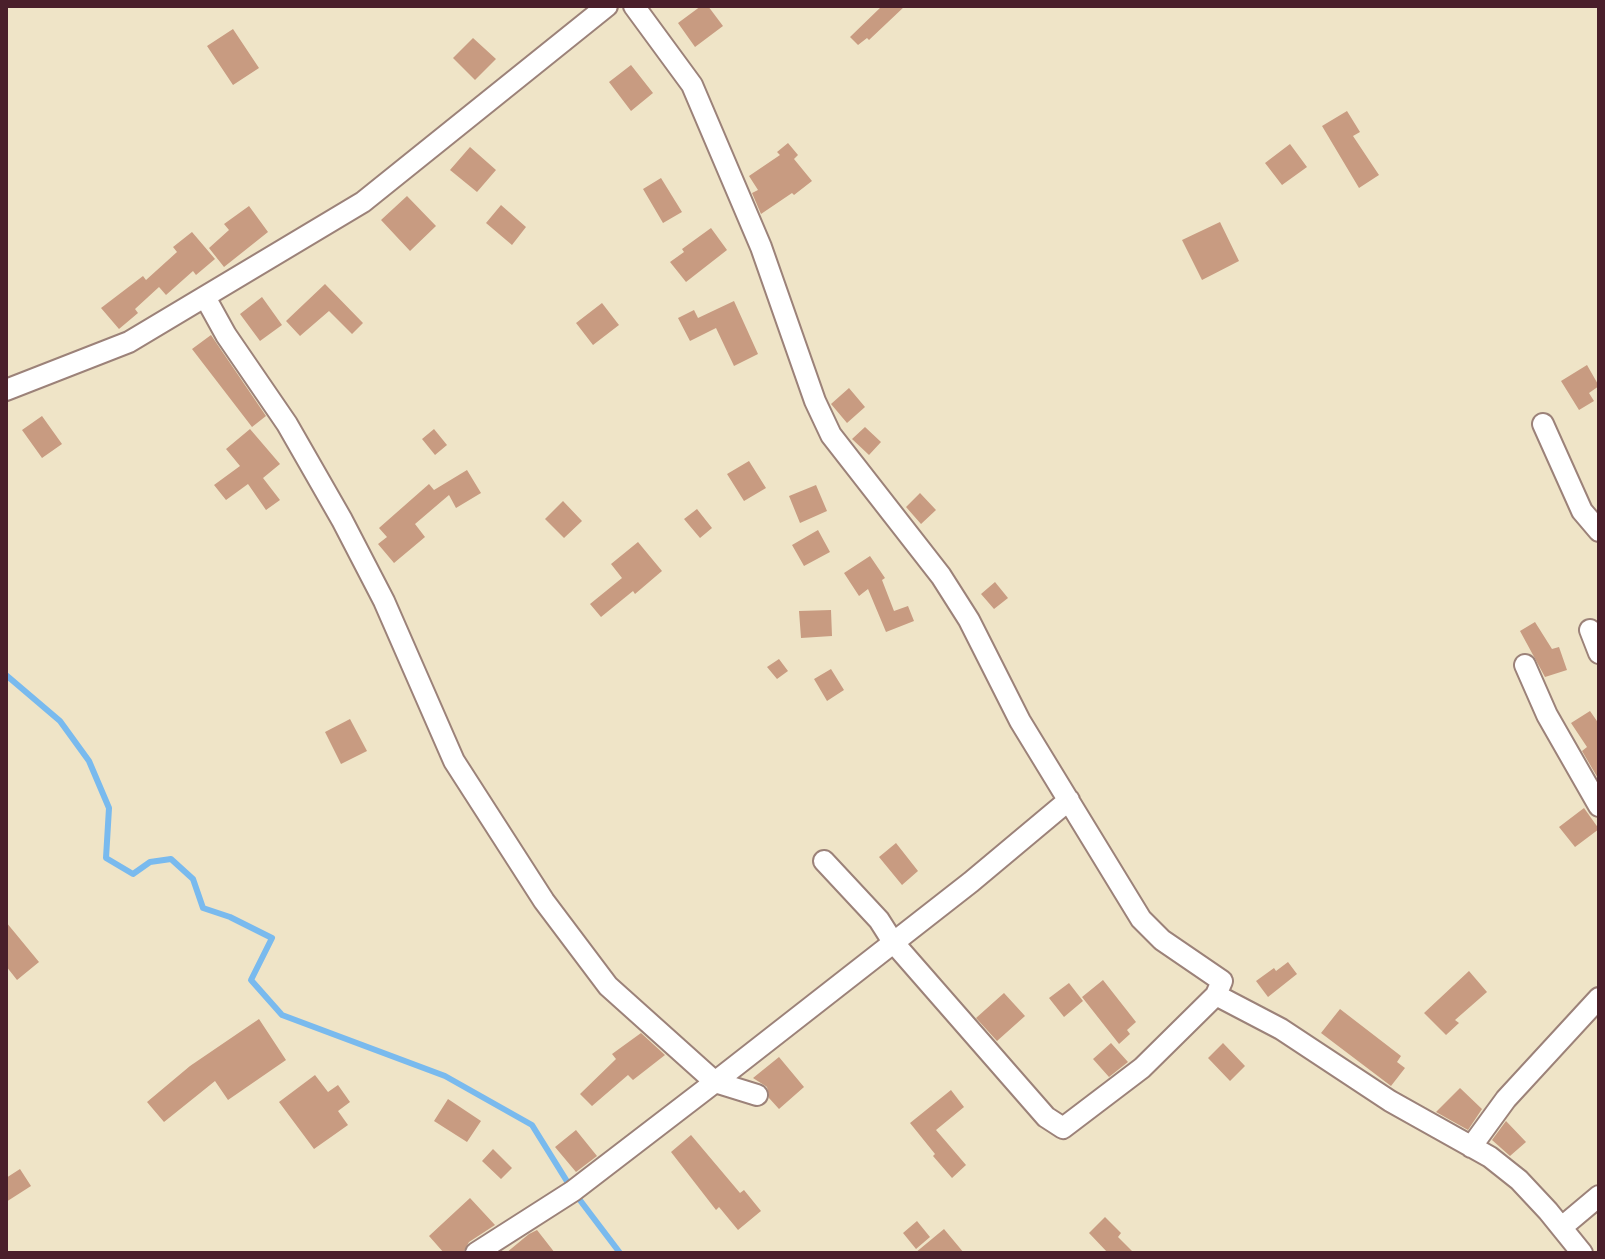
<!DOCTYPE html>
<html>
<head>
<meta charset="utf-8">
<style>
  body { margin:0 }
  #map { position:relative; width:1605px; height:1259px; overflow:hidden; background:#efe4c7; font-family:Caveat,sans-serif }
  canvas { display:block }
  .frame { position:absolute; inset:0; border:8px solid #4a1f2b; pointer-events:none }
</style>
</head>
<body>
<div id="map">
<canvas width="1605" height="1259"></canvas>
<div class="frame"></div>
</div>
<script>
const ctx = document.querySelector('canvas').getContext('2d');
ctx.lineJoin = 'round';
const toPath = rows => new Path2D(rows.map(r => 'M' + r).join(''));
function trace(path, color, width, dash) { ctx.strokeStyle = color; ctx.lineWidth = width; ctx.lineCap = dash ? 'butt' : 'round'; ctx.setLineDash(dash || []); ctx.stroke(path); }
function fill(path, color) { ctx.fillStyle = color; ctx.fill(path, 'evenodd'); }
const stream = toPath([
  [6,675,60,721,89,761,109,808,106,858,133,874,150,862,171,859,193,879,203,908,230,917,272,938,251,980,282,1015,445,1076,532,1125,573,1191,620,1253]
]);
const building = toPath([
  [701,6,708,6,723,26,695,47,678,23],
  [882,6,905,6,869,40,867,38,858,45,850,37],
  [233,29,259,68,233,85,207,46],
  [473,38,496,59,475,80,453,58],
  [631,65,653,93,631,111,609,82],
  [1347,111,1360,132,1353,136,1379,175,1359,188,1322,126],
  [788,143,798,155,794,159,812,181,794,195,792,193,761,214,752,193,758,190,749,176,780,155,777,152],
  [1290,144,1307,167,1282,185,1265,163],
  [470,147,496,170,477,192,450,170],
  [661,178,682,212,663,223,643,189],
  [407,196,436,226,410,251,381,220],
  [501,205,526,227,512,245,486,223],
  [249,206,268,232,224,267,209,248,229,230,224,224],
  [1220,222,1239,261,1202,280,1182,240],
  [711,228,727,250,686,282,670,262,684,252,682,249],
  [192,232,215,259,196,275,193,271,166,295,159,287,135,309,138,313,119,329,101,308,143,276,146,280,177,252,173,247],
  [325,284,363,323,352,334,329,311,300,336,286,321],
  [262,297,282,325,260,341,240,314],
  [734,301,758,354,734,366,716,328,690,341,678,318,694,310,698,318],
  [602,303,619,325,593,345,576,323],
  [211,335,266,416,252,427,192,349],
  [1587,365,1599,386,1589,393,1594,401,1579,410,1561,381],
  [849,388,865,407,847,423,831,404],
  [42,416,62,444,42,458,22,430],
  [865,427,881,442,869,455,852,439],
  [250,429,280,464,263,478,280,500,266,510,248,484,226,500,214,485,240,466,226,449],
  [434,429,447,445,435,455,422,439],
  [749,461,766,488,744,501,727,474],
  [467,470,481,493,456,508,449,495,415,524,425,537,394,563,378,544,387,537,379,528,429,484,434,490],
  [816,485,827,511,800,523,789,496],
  [920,493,936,510,921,524,906,507],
  [563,501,582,521,564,538,545,519],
  [697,509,712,528,700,538,684,519],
  [818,530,830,552,804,566,792,545],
  [638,542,662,571,635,594,633,591,601,617,590,604,622,578,611,564],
  [870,556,885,578,882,580,894,611,908,606,914,621,886,632,868,589,859,596,844,573],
  [995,582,1008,598,994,609,981,594],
  [831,610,832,636,801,638,799,611],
  [1535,622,1552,649,1559,647,1567,670,1545,677,1520,631],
  [779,659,788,671,777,679,767,667],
  [831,669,844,690,827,701,814,679],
  [1590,711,1599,724,1599,780,1582,751,1587,747,1571,723],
  [350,719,367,751,341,764,325,732],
  [1584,808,1599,829,1575,847,1559,827],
  [896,843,918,871,902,885,879,857],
  [6,922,39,962,17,980,6,966],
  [1288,962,1297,974,1268,997,1256,981,1274,968,1276,971],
  [1469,971,1487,992,1455,1020,1459,1023,1446,1035,1424,1013],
  [1103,980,1136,1022,1127,1030,1130,1034,1119,1044,1082,997],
  [1069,983,1083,1001,1064,1017,1049,998],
  [1004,993,1025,1016,997,1041,976,1018],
  [1340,1009,1401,1056,1397,1062,1405,1068,1391,1086,1321,1033],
  [259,1019,286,1060,228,1100,215,1081,164,1122,147,1102,190,1066],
  [641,1033,665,1055,633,1080,628,1075,592,1106,580,1094,616,1059,612,1054],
  [1111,1043,1128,1062,1109,1077,1093,1059],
  [1223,1043,1245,1066,1230,1081,1208,1058],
  [779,1057,804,1087,779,1109,769,1098,767,1087,753,1078],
  [315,1075,328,1092,338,1085,350,1102,338,1111,348,1125,314,1149,279,1102],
  [1460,1088,1482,1109,1468,1130,1436,1112],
  [951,1090,964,1107,936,1130,966,1165,952,1178,933,1156,935,1154,910,1123],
  [448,1099,481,1121,467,1142,434,1121],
  [1506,1121,1526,1142,1510,1156,1492,1140],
  [576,1130,597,1156,576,1172,555,1147],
  [691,1135,740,1193,744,1190,761,1211,738,1230,719,1207,716,1210,671,1152],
  [493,1149,512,1168,501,1179,482,1161],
  [20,1169,31,1186,6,1202,6,1178],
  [470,1198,495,1225,469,1242,463,1253,444,1253,429,1236],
  [1105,1217,1121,1233,1118,1237,1134,1253,1108,1253,1089,1233],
  [917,1221,930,1237,916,1249,903,1233],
  [944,1229,964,1253,915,1253],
  [537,1230,555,1253,506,1253,529,1234]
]);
const minor = toPath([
  [634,6,692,85,761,247,815,401,831,435,941,576,969,620,1020,721,1141,919,1162,940,1222,981,1216,995,1281,1029,1390,1101,1490,1157,1519,1180,1548,1211,1582,1253],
  [205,297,226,335,287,424,342,520,384,601,454,761,544,901,608,986,715,1082,757,1095],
  [6,390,129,342,363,202,607,6],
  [1543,424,1582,511,1599,531],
  [1590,630,1599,653],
  [1525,665,1547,715,1599,806],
  [824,861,879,920,893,942,1046,1117,1063,1128,1142,1068,1216,995],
  [1471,1147,1506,1099,1599,998],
  [1562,1227,1599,1196],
  [476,1253,573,1191,715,1082,971,882,1069,800]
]);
trace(stream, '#79baee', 6);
fill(building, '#c89b81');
trace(minor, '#9c8279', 24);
trace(minor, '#fff', 20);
</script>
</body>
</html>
